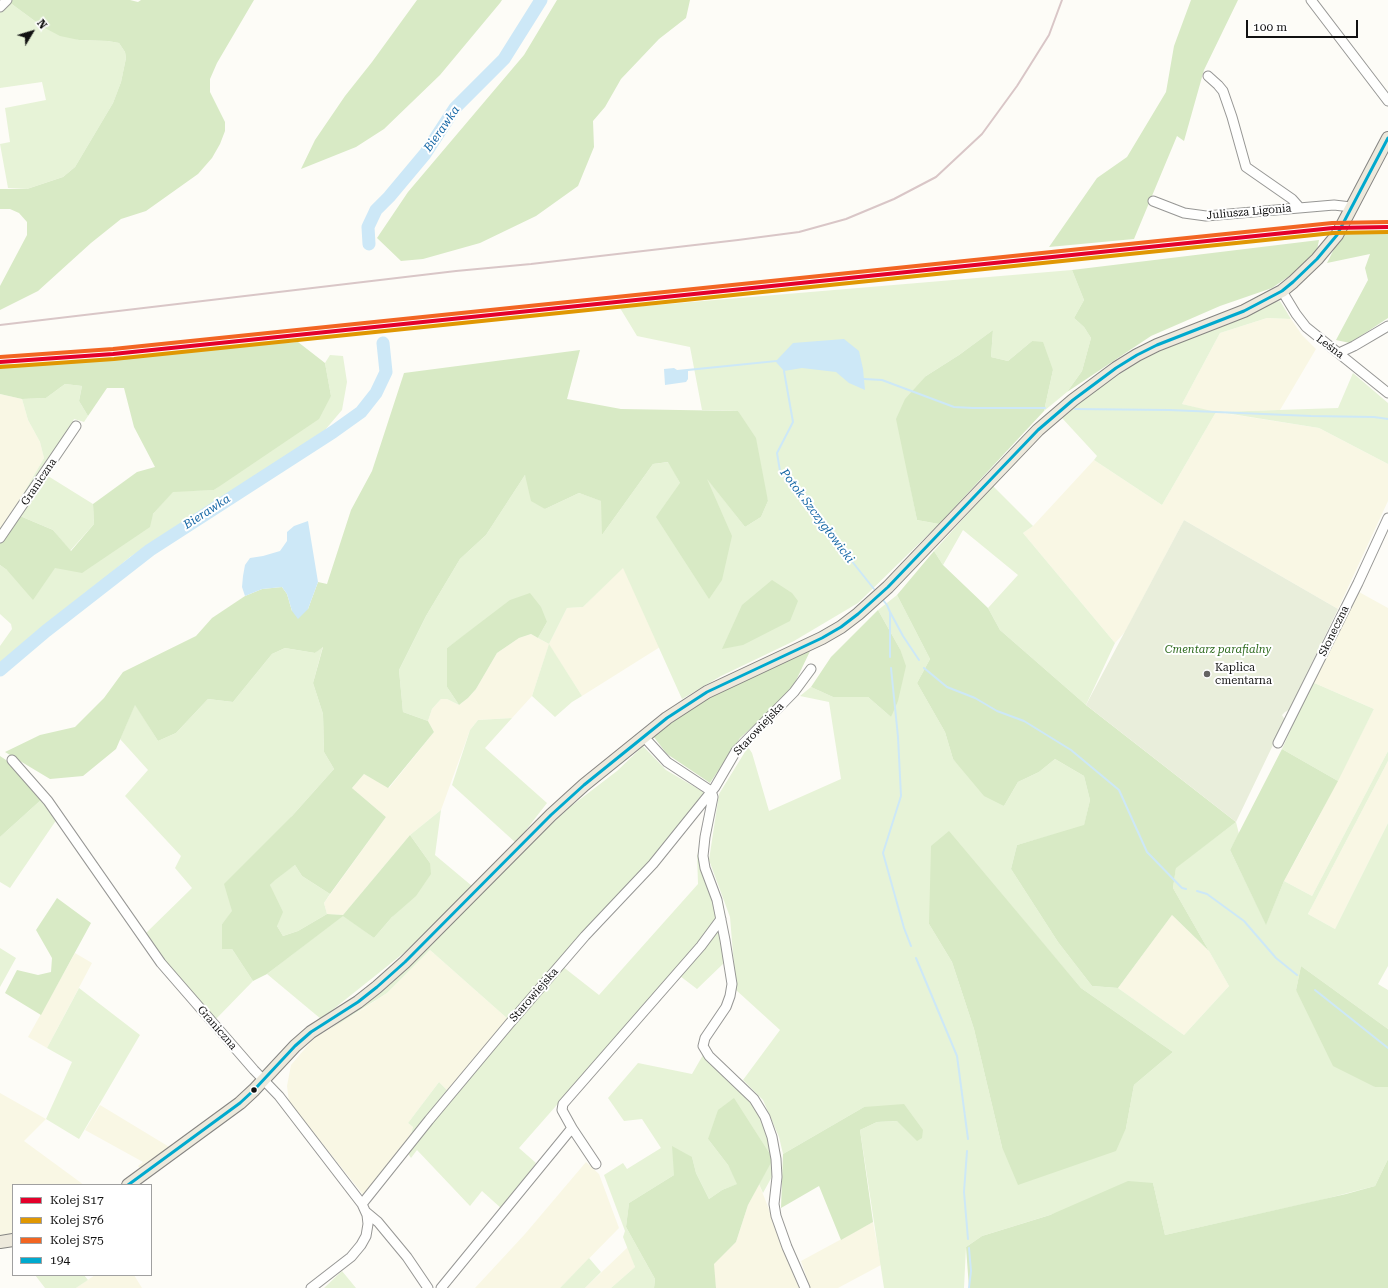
<!DOCTYPE html>
<html>
<head>
<meta charset="utf-8">
<style>
  body { margin:0 }
  #map { position:relative; width:1388px; height:1288px; overflow:hidden; background:#fdfcf7; font-family:"Roboto Serif",serif }
  canvas { display:block }
  .legend { position:absolute; left:12px; top:1184px; width:140px; height:92px; box-sizing:border-box; background:#fff; border:1px solid #a0a0a0; margin:0; padding:5px 7px; list-style:none; font-size:12px; color:#111 }
  .legend li { display:flex; align-items:center; gap:8px; height:20px }
  .legend b { width:20px; border:1px solid #a0a0a0 }
  .north { position:absolute; left:12px; top:12px; width:40px; height:40px; -webkit-text-stroke:3px #fff; paint-order:stroke; rotate:52deg; font-size:11px; font-weight:700; line-height:16px; text-align:center; color:#111 }
  .north::after { content:''; display:block; margin:auto; width:14px; height:18px; background:#111; clip-path:polygon(50% 0,100% 100%,50% 72%,0 100%) }
  .scale { position:absolute; left:1246px; top:20px; width:112px; height:18px; box-sizing:border-box; border:2px solid #111; border-top:0; padding-left:5px; font-size:12px; line-height:14px; white-space:nowrap; color:#111; -webkit-text-stroke:3px #fff; paint-order:stroke }
</style>
</head>
<body>
<div id="map">
<canvas width="1388" height="1288"></canvas>
<ul class="legend">
<li><b style="height:5px;background:#e4002b"></b>Kolej S17</li>
<li><b style="height:5px;background:#e09702"></b>Kolej S76</li>
<li><b style="height:5px;background:#f26522"></b>Kolej S75</li>
<li><b style="height:5px;background:#00a9ce"></b>194</li>
</ul>
<div class="north">N</div>
<div class="scale">100 m</div>
</div>
<script>
const ctx = document.querySelector('canvas').getContext('2d');
ctx.lineJoin = 'round';
function fill(path, color) { ctx.fillStyle = color; ctx.fill(path, 'evenodd'); }
const toPath = rows => new Path2D(rows.map(r => 'M' + r).join(''));
function trace(path, color, width, dash) { ctx.strokeStyle = color; ctx.lineWidth = width; ctx.lineCap = dash ? 'butt' : 'round'; ctx.setLineDash(dash || []); ctx.stroke(path); }
function drawText(font, color, halo, rows, align = 'center') {
  ctx.font = font + ' "Roboto Serif",serif'; ctx.lineWidth = 4; ctx.setLineDash([]); ctx.textBaseline = 'middle'; ctx.strokeStyle = halo; ctx.fillStyle = color; for (const [text, x, y, turn = 0] of rows) {
    ctx.save(); ctx.translate(x, y); ctx.rotate((+turn || 0) * Math.PI / 180); ctx.textAlign = isNaN(turn) ? turn : align; if (halo) ctx.strokeText(text, 0, 0); ctx.fillText(text, 0, 0); ctx.restore();
  }
}
const farmland = toPath([
  [1267,318,1291,319,1302,335,1316,349,1280,410,1217,412,1319,428,1388,464,1388,501,1338,609,1184,520,1125,632,1115,643,1023,533,1033,526,1094,460,1162,505,1216,412,1209,411,1182,404,1220,333],
  [0,394,22,399,28,420,40,442,44,458,8,520,0,528],
  [623,567,660,647,582,696,549,645,532,696,512,718,478,720,470,730,441,810,410,835,343,915,327,914,324,903,386,817,352,788,364,774,389,788,434,732,428,721,432,709,441,699,447,699,459,705,468,698,476,689,497,653,519,638,531,634,549,644,567,608,583,607],
  [1359,592,1388,608,1388,751,1312,896,1284,881,1311,832,1374,709,1312,682],
  [1388,761,1388,823,1335,929,1308,914],
  [1172,915,1209,951,1229,986,1184,1035,1118,988],
  [430,950,509,1020,448,1091,439,1082,408,1123,413,1127,410,1137,365,1197,289,1102,287,1086,291,1065,314,1038,363,1009,387,993],
  [75,953,92,963,47,1048,28,1037],
  [0,1093,46,1119,24,1141,84,1185,13,1185,13,1233,0,1236],
  [100,1105,171,1148,141,1170,138,1166,143,1162,85,1130],
  [586,1162,599,1174,619,1228,560,1288,475,1288,525,1234],
  [759,1184,787,1255,803,1288,716,1288,713,1264,736,1242,748,1205],
  [873,1222,881,1265,838,1288,810,1288,801,1261],
  [628,1247,635,1267,611,1288,585,1288],
  [95,1275,134,1275,142,1288,76,1288]
]);
const green = toPath([
  [9,2,43,27,79,40,108,41,119,43,125,52,126,58,121,82,113,103,75,167,63,177,27,189,8,188,0,144,10,142,5,108,46,100,42,82,0,88,0,11],
  [1072,270,1084,300,1074,318,1084,327,1091,338,1082,371,1067,392,1044,411,1053,370,1032,341,1008,361,991,357,993,330,959,355,926,376,908,474,917,520,939,524,858,603,794,641,721,676,682,699,623,568,583,607,567,608,549,644,582,696,572,702,555,717,532,696,549,644,538,638,547,622,476,627,447,648,447,687,459,705,447,699,441,699,432,709,428,721,403,712,399,670,426,616,460,559,486,535,525,475,545,509,579,493,602,501,602,535,653,464,669,462,680,483,706,477,745,527,761,517,768,501,738,411,702,410,690,347,637,336,620,308],
  [1280,301,1291,319,1267,318,1220,333,1182,404,1216,412,1162,505,1094,460,1097,456,1062,418,1088,396,1146,356,1275,302],
  [330,355,343,356,347,382,342,410,325,430,130,557,0,665,0,646,12,629,11,624,0,614,0,565,7,570,55,568,153,514,173,491,214,490,331,396,325,363],
  [1353,373,1388,403,1388,464,1319,428,1219,412,1338,408],
  [65,384,82,386,79,401,88,416,84,422,74,419,68,432,0,533,0,528,8,520,44,458,40,442,28,420,22,399,46,398],
  [48,476,93,504,94,524,70,551,53,530,20,516],
  [993,486,1033,526,1023,533,1115,643,1086,705,1000,630,988,608,1018,575,963,530,943,565,934,551],
  [897,595,930,659,917,683,945,732,953,759,1004,806,1018,782,1039,772,1055,759,1084,776,1090,800,1084,826,1017,845,1011,869,1058,942,1092,986,1118,988,1184,1035,1229,986,1173,888,1176,867,1236,822,1239,834,1230,850,1266,924,1284,881,1312,896,1388,751,1388,761,1308,914,1335,929,1388,823,1388,966,1378,984,1388,990,1388,1029,1301,966,1296,990,1375,1087,1388,1087,1388,1159,1375,1186,1321,1200,1165,1235,1153,1183,982,1236,966,1247,964,1288,884,1288,860,1130,877,1122,897,1121,923,1129,864,1107,783,1154,779,1137,763,1100,743,1080,780,1030,736,990,730,917,709,860,719,794,748,747,752,753,769,811,841,779,829,702,800,696,811,687,833,697,868,697,891,717,900,649,878,610],
  [1004,898,1081,988,1173,1052,1134,1085,1126,1128,1002,1147,974,1029,952,962,929,924],
  [323,646,313,683,323,714,324,752,334,769,292,816,233,911,222,924,232,949,253,981,216,1019,167,963,146,933,192,888,175,868,181,856,125,796,148,770,120,739,135,704,158,741,176,733,208,699,233,702,272,654,285,648,315,653],
  [1312,682,1374,709,1338,781,1282,749],
  [512,718,485,748,547,803,516,843,452,785,470,730,478,720],
  [643,746,666,770,705,793,683,824,558,963,509,1020,430,950,387,993,329,1030,376,995,427,947,530,844,570,807,617,771],
  [42,799,57,819,10,888,0,882,0,837],
  [441,810,435,855,472,886,405,952,321,1019,267,974,343,915,374,938,392,917,430,863,410,835],
  [697,853,711,891,717,914,709,932,519,1148,536,1163,502,1209,482,1191,470,1206,417,1150,411,1158,407,1152,562,966,599,995,698,884],
  [295,865,302,876,330,894,324,903,327,914,298,931,283,936,277,926,270,885,276,878],
  [720,927,727,966,724,963,697,989,680,976],
  [0,948,16,958,0,987],
  [79,988,140,1035,79,1139,46,1119,72,1062,47,1048],
  [703,1055,739,1085,762,1115,773,1148,775,1171,763,1193,759,1184,772,1159,708,1139,728,1165,738,1184,722,1190,709,1199,696,1173,692,1157,674,1175,629,1203,626,1227,655,1279,654,1288,611,1288,635,1267,623,1237,625,1231,604,1175,623,1163,627,1169,661,1148,642,1119,624,1121,608,1098,638,1063,692,1074],
  [439,1082,448,1091,410,1137,413,1127,408,1123],
  [589,1258,601,1272,585,1288,560,1288],
  [342,1271,356,1288,324,1288],
  [35,1275,84,1275,88,1280,76,1288,45,1288]
]);
const forest = toPath([
  [12,0,130,0,138,2,141,0,254,0,217,63,210,79,210,92,225,122,225,131,220,144,212,158,198,174,146,211,121,219,91,243,38,291,0,310,0,286,27,235,27,222,19,213,10,209,0,209,0,189,27,189,63,177,75,167,113,103,121,82,126,58,125,52,119,43,108,41,79,40,60,36,43,27,9,2],
  [417,0,502,0,500,3,440,75,384,129,356,147,301,169,315,140,345,96,372,62],
  [557,0,690,0,686,18,659,39,621,79,605,107,593,121,594,147,578,186,536,216,480,243,423,259,401,261,377,238,408,192,524,55],
  [1191,0,1238,0,1204,70,1184,141,1177,136,1134,239,1049,247,1097,178,1127,157,1166,92,1174,46],
  [1343,231,1388,233,1388,318,1350,343,1336,340,1368,280,1365,268,1370,254,1327,263],
  [1319,240,1317,250,1301,268,1272,288,1220,306,1151,336,1067,392,1082,371,1091,338,1084,327,1074,318,1084,300,1072,270],
  [993,330,991,357,1008,361,1032,341,1043,342,1053,370,1044,411,939,524,917,520,896,419,905,399,926,376,959,355],
  [298,342,325,363,331,396,319,419,214,490,173,492,153,514,150,527,82,573,55,568,33,600,7,570,0,565,0,543,20,516,53,530,71,551,94,524,93,504,137,472,155,467,134,427,124,388,107,388,88,416,79,401,82,386,65,384,46,398,22,399,0,394,0,364,65,364,225,347],
  [580,350,567,399,621,409,738,411,756,438,768,501,761,517,745,527,707,479,732,536,722,580,709,599,656,517,680,483,668,462,653,464,602,535,601,501,579,493,545,509,531,501,525,475,486,535,460,559,426,616,399,670,403,712,428,721,434,732,388,788,364,774,352,788,386,817,330,894,302,876,295,865,275,880,270,885,283,912,277,926,283,936,298,931,327,914,343,915,410,835,430,863,431,874,416,896,392,917,374,938,343,916,267,974,253,981,232,949,222,949,222,924,232,911,224,884,292,816,334,769,324,752,323,714,313,683,323,647,315,653,285,648,272,654,233,702,208,699,176,733,158,741,135,705,116,749,83,776,50,779,5,752,40,735,75,727,104,698,123,672,196,636,212,618,245,596,262,589,282,587,287,594,292,611,308,609,318,582,327,584,351,510,372,471,404,373],
  [934,551,943,565,988,608,1000,630,1086,705,1236,822,1176,868,1173,888,1209,951,1172,915,1118,988,1092,986,1058,942,1011,869,1017,845,1084,825,1090,800,1084,776,1055,759,1039,772,1018,782,1004,806,984,796,953,759,945,732,917,683,930,659,897,595],
  [772,580,792,593,798,601,790,621,743,645,722,649,742,605],
  [530,593,541,607,547,622,538,638,531,634,519,638,497,653,476,689,468,698,459,705,447,687,447,648,510,600],
  [878,610,900,649,906,666,898,701,891,717,868,697,833,697,811,687,831,657],
  [812,647,790,693,740,738,710,783,667,754,653,736,724,686],
  [1282,749,1338,781,1284,881,1266,925,1230,850],
  [0,756,9,762,42,799,0,837],
  [949,831,1081,988,1173,1052,1134,1085,1126,1128,1116,1151,1018,1185,1002,1147,974,1029,952,962,929,924,931,846],
  [57,898,91,923,41,1015,5,993,17,970,38,975,51,972,52,958,36,930],
  [1301,966,1388,1029,1388,1087,1375,1087,1333,1066,1296,990],
  [734,1098,773,1159,748,1205,736,1242,714,1264,716,1288,654,1288,655,1279,626,1227,629,1203,674,1175,672,1146,692,1157,696,1173,709,1199,722,1190,737,1184,728,1165,708,1139,718,1110],
  [904,1104,923,1130,922,1138,917,1141,897,1121,877,1122,860,1130,873,1222,841,1240,819,1186,781,1208,783,1154,864,1107],
  [1388,1159,1388,1288,969,1288,966,1247,982,1236,1050,1215,1128,1181,1153,1183,1165,1235,1346,1194,1375,1186]
]);
const cemetery = toPath([
  [1184,520,1338,609,1289,710,1285,712,1282,715,1285,720,1236,822,1086,705]
]);
const water = toPath([
  [844,339,859,351,863,369,865,390,849,383,836,372,802,368,784,371,776,362,688,371,688,379,686,382,665,385,664,369,674,368,677,370,777,360,793,343],
  [308,521,318,582,308,609,298,619,292,611,287,594,282,587,262,589,245,596,242,587,243,576,245,565,250,558,263,556,280,551,287,541,287,532,294,526]
]);
const stream = toPath([
  [784,371,793,422,777,453,780,471,874,589],
  [864,379,882,380,954,407,973,408,1045,408],
  [1075,409,1169,410,1311,416,1374,417,1388,419],
  [883,600,887,605,890,612,903,636,919,660],
  [890,612,890,657],
  [891,668,898,737,901,796,883,853,904,928,911,946],
  [924,668,947,687,975,698,997,711,1024,721,1071,750,1119,790,1147,852,1182,888,1186,889],
  [1197,891,1207,894,1244,921,1276,958,1297,975],
  [916,958,957,1056,968,1139],
  [1315,990,1388,1048],
  [967,1151,964,1192,968,1239],
  [969,1288,971,1271,969,1248]
]);
const river = toPath([
  [369,244,368,227,376,210,389,197,425,154,455,108,504,59,541,0],
  [0,670,46,631,150,550,333,432,361,412,376,393,386,372,383,343]
]);
const minor = toPath([
  [1311,0,1388,101],
  [0,7,7,0],
  [1208,76,1218,85,1223,91,1232,117,1246,167,1292,199,1300,208],
  [1153,201,1184,213,1206,216,1334,205,1351,207],
  [1282,291,1296,314,1306,327,1388,393],
  [1339,353,1354,346,1388,326],
  [0,538,76,426],
  [644,737,667,762,711,791],
  [1278,743,1358,583,1388,518],
  [12,760,48,801,161,963,254,1070,279,1096,362,1204,367,1215,368,1224,366,1236,361,1245,351,1257,311,1288],
  [711,791,713,797,705,837,703,856,705,868,717,900,725,940,732,984,730,996,726,1007,705,1038,703,1046,709,1056,754,1099,765,1117,772,1137,776,1159,777,1177,774,1204,776,1216,787,1247,805,1288],
  [572,1128,596,1164],
  [362,1204,429,1120,510,1023,585,936,653,864,715,787,736,751,794,692,811,669],
  [366,1212,378,1222,407,1257,428,1288],
  [441,1288,572,1128,562,1110,563,1104,701,946,721,919]
]);
const major = toPath([
  [128,1185,240,1103,254,1090,295,1046,311,1032,358,1002,377,987,405,962,551,815,584,785,667,718,707,692,822,638,841,627,858,614,888,587,1038,430,1073,400,1116,368,1137,355,1157,345,1244,311,1282,291,1293,282,1317,259,1337,235,1388,138],
  [0,1242,13,1240]
]);
const rail = toPath([
  [0,325,456,271,531,264,738,240,799,232,846,219,894,199,936,177,982,134,1017,86,1049,35,1062,0]
]);
const bus1 = toPath([
  [128,1185,240,1103,254,1090,295,1046,311,1032,358,1002,377,987,405,962,551,815,584,785,667,718,707,692,822,638,841,627,858,614,888,587,1038,430,1073,400,1116,368,1137,355,1157,345,1244,311,1282,291,1293,282,1317,259,1337,235,1388,138]
]);
const rail1 = toPath([
  [0,362,113,354,1333,228,1388,227]
]);
const rail2 = toPath([
  [0,367,114,359,1333,233,1388,232]
]);
const rail3 = toPath([
  [0,357,113,349,1332,223,1388,222]
]);
const markers = [
  [1207,674,4,"#646362"],
  [254,1090,3.5,"#111"]
];
const streetNames = [
  ["Juliusza Ligonia",1249,212,-5],
  ["Leśna",1330,347,37],
  ["Graniczna",39,482,-56],
  ["Słoneczna",1334,631,-64],
  ["Starowiejska",759,729,-47],
  ["Starowiejska",534,995,-49],
  ["Graniczna",217,1028,49]
];
const parkNames = [
  ["Cmentarz parafialny",1218,650]
];
const poiNames = [
  ["Kaplica",1215,668],
  ["cmentarna",1215,681]
];
const waterNames = [
  ["Bierawka",442,129,-55],
  ["Bierawka",207,512,-33],
  ["Potok Szczygłowicki",817,516,53]
];
fill(farmland, '#f9f7e4');
fill(green, '#e7f3d7');
fill(forest, '#d8eac5');
fill(cemetery, '#e9eedb');
fill(water, '#cde8f7');
trace(stream, '#cde8f7', 2);
trace(river, '#cde8f7', 13);
trace(minor, '#979795', 11);
trace(major, '#858482', 14);
trace(minor, '#fffffe', 9);
trace(major, '#ede9dc', 12);
trace(rail, '#d9c6c7', 2);
trace(bus1, '#00a9ce', 3);
trace(rail1, '#e4002b', 4);
trace(rail2, '#e09702', 4);
trace(rail3, '#f26522', 4);
for (const [x, y, r, color] of markers) { const dot = new Path2D(); dot.arc(x, y, r, 0, 2 * Math.PI); ctx.fillStyle = color; ctx.fill(dot); trace(dot, '#fff', 1.5); }
drawText('11px', '#111', '#fff', streetNames);
drawText('italic 11px', '#2f6b1f', '#fff', parkNames);
drawText('11px', '#111', '#fff', poiNames, 'left');
drawText('italic 12px', '#1768a6', '#fff', waterNames);
</script>
</body>
</html>
